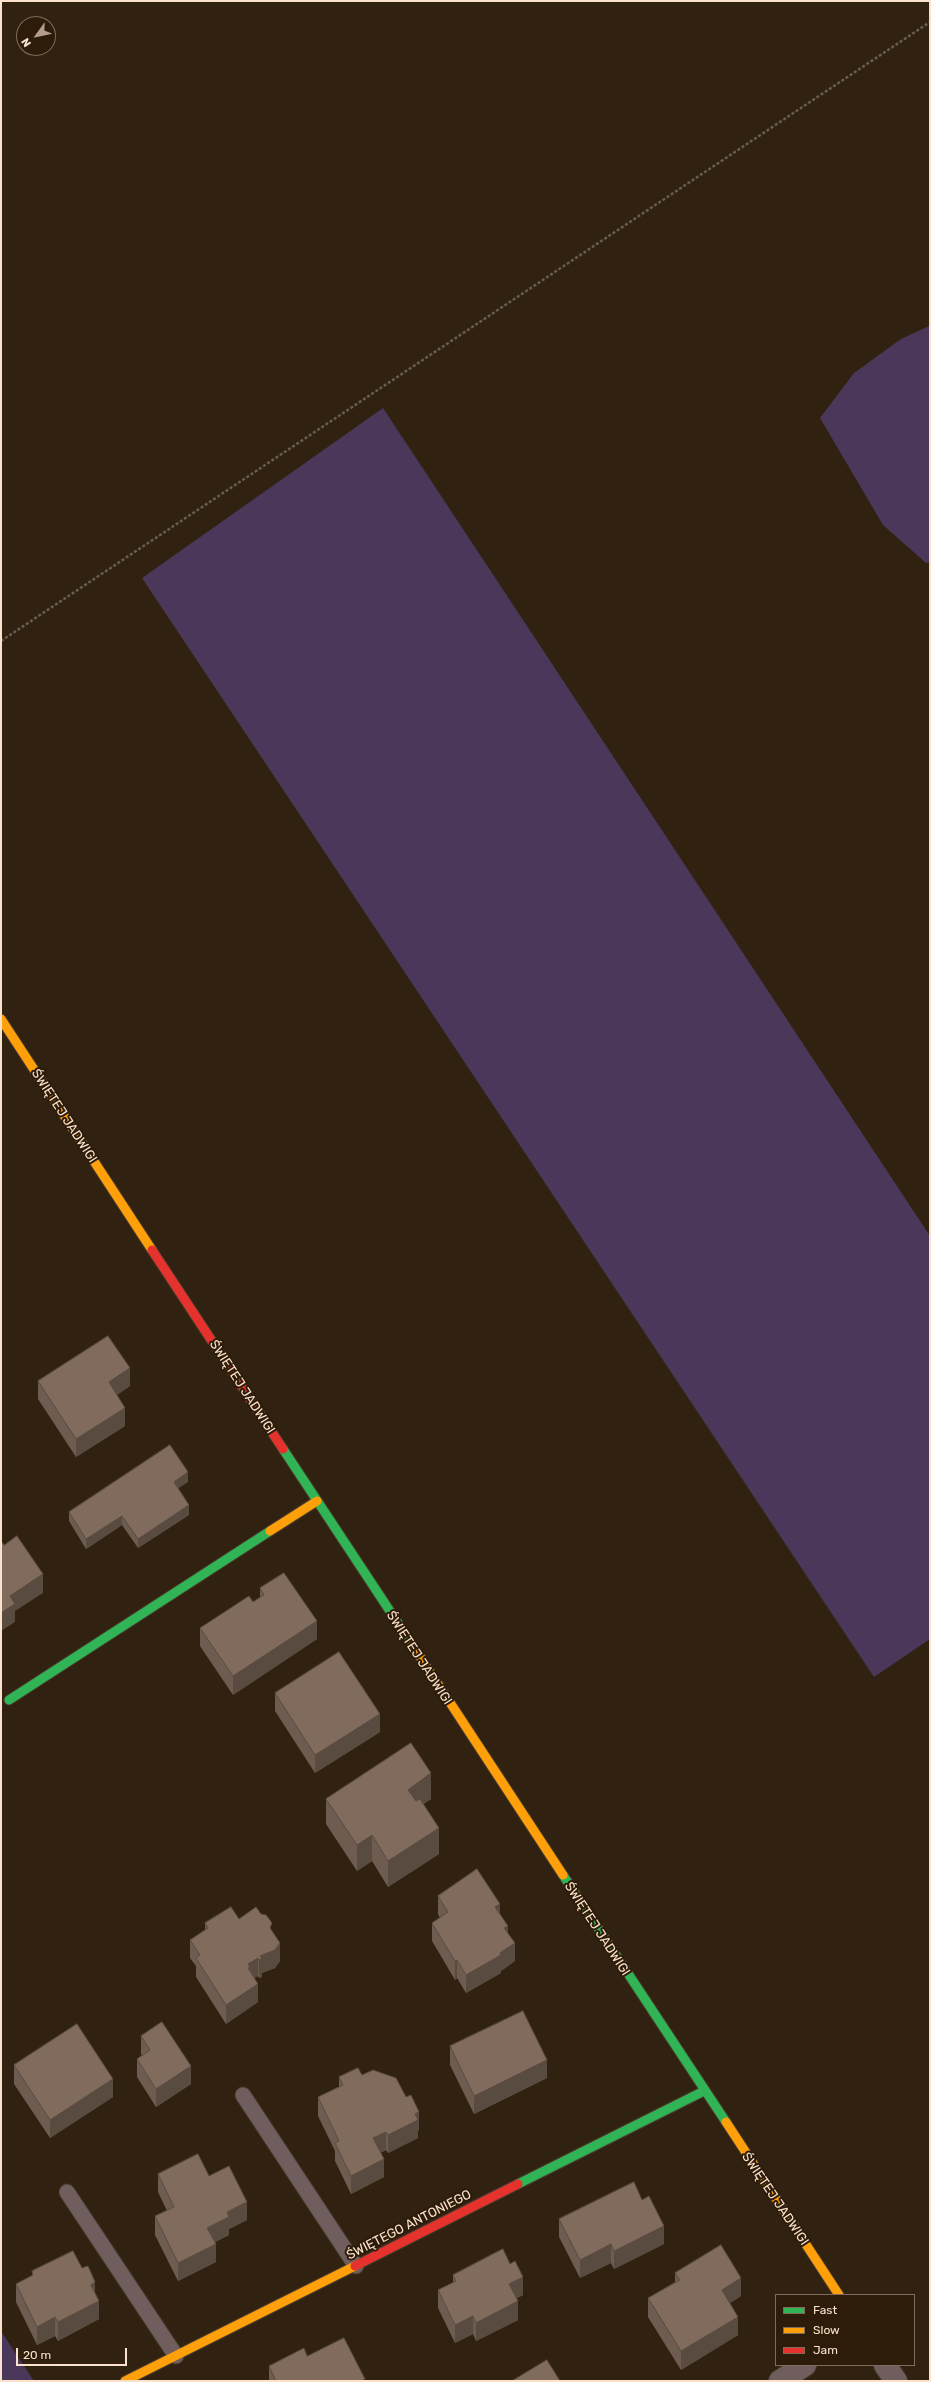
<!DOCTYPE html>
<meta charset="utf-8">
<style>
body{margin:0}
#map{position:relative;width:931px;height:2382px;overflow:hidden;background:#302110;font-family:Rubik,sans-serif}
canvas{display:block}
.frame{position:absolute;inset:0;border:2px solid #fbe2cc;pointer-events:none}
.legend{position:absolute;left:775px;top:2294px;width:140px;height:72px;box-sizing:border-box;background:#2d1c09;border:1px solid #7f6b57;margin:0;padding:5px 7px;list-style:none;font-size:12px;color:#fbe2cc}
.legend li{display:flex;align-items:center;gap:8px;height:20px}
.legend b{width:20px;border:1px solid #7f6b57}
.north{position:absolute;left:16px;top:16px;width:40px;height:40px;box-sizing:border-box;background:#2d1c09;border:1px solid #7f6b57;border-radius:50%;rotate:237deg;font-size:11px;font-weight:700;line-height:16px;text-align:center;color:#fbe2cc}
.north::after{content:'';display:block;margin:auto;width:14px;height:18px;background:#b49e8a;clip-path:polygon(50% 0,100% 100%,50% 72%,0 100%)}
.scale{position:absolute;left:16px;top:2348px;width:111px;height:18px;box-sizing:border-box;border:2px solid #fbe2cc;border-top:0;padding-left:5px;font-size:12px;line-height:14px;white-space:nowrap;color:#fbe2cc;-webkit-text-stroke:3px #2d1c09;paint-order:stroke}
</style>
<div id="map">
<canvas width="931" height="2382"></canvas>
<div class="frame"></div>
<ul class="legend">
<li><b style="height:5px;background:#30b455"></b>Fast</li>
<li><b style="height:5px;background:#ff9f0a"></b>Slow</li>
<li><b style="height:5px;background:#e5322d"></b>Jam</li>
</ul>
<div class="north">N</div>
<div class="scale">20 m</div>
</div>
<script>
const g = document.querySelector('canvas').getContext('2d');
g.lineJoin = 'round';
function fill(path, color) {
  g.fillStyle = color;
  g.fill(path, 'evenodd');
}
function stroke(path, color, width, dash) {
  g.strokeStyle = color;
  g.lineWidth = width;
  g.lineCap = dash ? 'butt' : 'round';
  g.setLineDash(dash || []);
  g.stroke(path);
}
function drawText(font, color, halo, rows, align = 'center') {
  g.font = font + ' Rubik,sans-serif';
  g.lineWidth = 4;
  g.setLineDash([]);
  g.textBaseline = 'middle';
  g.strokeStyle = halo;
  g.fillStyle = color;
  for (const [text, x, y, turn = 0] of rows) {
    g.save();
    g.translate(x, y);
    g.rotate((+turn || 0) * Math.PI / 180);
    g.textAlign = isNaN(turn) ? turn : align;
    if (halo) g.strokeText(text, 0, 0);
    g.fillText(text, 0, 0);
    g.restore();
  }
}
fill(new Path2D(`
 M929,326L930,562L926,563L883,525L820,418L854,373L901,339Z
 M383,408L930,1236V1639L874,1677L142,578Z
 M1,2331L34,2381H1Z`), '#4a3759');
const lane = new Path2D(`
 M243,2095L356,2266
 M67,2192L176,2356`);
const street = new Path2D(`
 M885,2365L896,2381
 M780,2381L805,2365`);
const fast = new Path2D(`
 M283,1449L411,1643
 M9,1700L270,1531
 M563,1875L726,2122
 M518,2184L704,2091`);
const slow = new Path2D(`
 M1,1019L152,1250
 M270,1531L317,1501
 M411,1643L563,1875
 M726,2122L839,2295
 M125,2381L355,2266`);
const jam = new Path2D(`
 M152,1250L283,1449
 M355,2266L518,2184`);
stroke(lane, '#4a3c2d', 17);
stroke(street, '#4a3c2d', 24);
stroke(fast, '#4a3c2d', 11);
stroke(slow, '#4a3c2d', 11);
stroke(jam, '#4a3c2d', 11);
stroke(new Path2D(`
 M1,641L930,22`), '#6a5b55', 2.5, [3, 2]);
stroke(lane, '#705e5f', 15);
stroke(street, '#705e5f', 22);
stroke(fast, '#30b455', 9);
stroke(slow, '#ff9f0a', 9);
stroke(jam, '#e5322d', 9);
fill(new Path2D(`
 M38,1381L130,1386L117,1395L125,1426L76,1457L38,1399Z
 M188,1482L178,1488L189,1515L138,1548L122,1525L86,1549L69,1521V1512Z
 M260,1588L317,1639L233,1695L200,1646V1628L253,1602L260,1597Z
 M275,1693L380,1732L315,1773L275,1711Z
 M326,1799H431L423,1804L439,1854L388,1887L372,1861L357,1871L326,1824Z
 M438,1896L500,1914L508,1933L515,1961L501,1971V1973L466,1993L457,1978L455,1980L432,1941V1923L440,1918L438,1914Z
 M239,1919L272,1930L280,1961L275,1968L262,1973V1977L259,1978L258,1976L254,1978L258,2002L226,2024L196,1977V1966L190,1958V1940L205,1930V1923Z
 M141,2036L191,2084L156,2107L137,2077V2059L142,2056L141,2054Z
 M450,2046L547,2078L474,2114L450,2065Z
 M14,2065L113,2097L50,2138L14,2084Z
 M362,2075L419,2130L418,2131V2138L388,2153L386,2150L380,2153L384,2177L351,2194L335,2161V2151L318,2116V2097L339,2087V2077Z
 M158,2174L209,2176L247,2220L229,2229V2235L215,2242L216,2262L178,2281L155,2235V2216L167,2211L158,2192Z
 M559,2219L664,2244L614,2269L611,2263L580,2278L559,2237Z
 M32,2271L95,2294L99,2319L58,2341L55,2336L37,2345L16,2302V2284L32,2276Z
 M675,2273L741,2296L730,2303L738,2335L681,2370L648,2317V2298L675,2282Z
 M453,2275L523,2295L517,2298L518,2320L476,2341L473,2334L455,2343L438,2308V2290L453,2283Z
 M307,2356L365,2381H269V2366Z`), '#6e5c50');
fill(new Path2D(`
 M130,1368V1386L109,1400V1382Z
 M125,1408V1426L76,1457V1439Z
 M188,1472V1482L174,1491V1482Z
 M189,1505V1515L138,1548V1539Z
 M122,1516V1525L86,1549V1539Z
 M43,1574V1593L15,1611V1622L1,1631V1613L10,1596Z
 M317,1621V1639L233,1695V1676Z
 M380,1714V1732L315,1773V1755Z
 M431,1773V1799L408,1815V1790Z
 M439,1828V1854L388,1887V1861Z
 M372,1835V1861L357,1871V1845Z
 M500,1904V1922L495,1907Z
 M508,1926V1945L504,1928Z
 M280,1943V1961L275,1968L262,1973V1977L259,1978V1960L260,1956Z
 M515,1943V1961L501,1971V1973L466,1993V1975Z
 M258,1958V1976L250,1981L248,1986V1964Z
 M457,1960V1978L455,1980V1961Z
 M258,1984V2002L226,2024V2005Z
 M547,2060V2078L474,2114V2096Z
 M191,2066V2084L156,2107V2089Z
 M113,2079V2097L50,2138V2120Z
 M419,2112V2130L418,2131V2138L388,2153V2135L415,2114Z
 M386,2132V2150L373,2157V2138Z
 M384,2159V2177L351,2194V2176Z
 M247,2202V2220L229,2229V2235L207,2246V2228L227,2212Z
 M664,2226V2244L614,2269V2251Z
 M216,2244V2262L178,2281V2263Z
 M611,2244V2263L580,2278V2260Z
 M523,2277V2295L509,2302V2284Z
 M741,2278V2296L722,2308V2290Z
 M95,2282V2300L91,2285Z
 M99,2301V2319L58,2341V2322Z
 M518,2301V2320L476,2341V2323Z
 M473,2316V2334L455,2343V2325Z
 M55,2317V2336L37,2345V2327Z
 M738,2317V2335L681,2370V2351Z`), '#5a4b41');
const building = new Path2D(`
 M108,1336L130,1368L109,1382L125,1408L76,1439L38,1381Z
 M170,1445L188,1472L174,1482L189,1505L138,1539L122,1516L86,1539L69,1512Z
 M17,1536L43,1574L10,1596L15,1604L1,1613V1541L4,1545Z
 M284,1573L317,1621L233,1676L200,1628L249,1596L253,1602L264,1595L260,1588Z
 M339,1652L380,1714L315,1755L275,1693Z
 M411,1743L431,1773L408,1790L416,1801L420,1799L439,1828L388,1861L372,1835L357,1845L326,1799Z
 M477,1869L500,1904L495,1907L508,1926L504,1928L515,1943L500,1953L501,1955L466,1975L457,1960L455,1961L432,1923L448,1912L438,1896Z
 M231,1907L239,1919L256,1907L261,1914L266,1915L272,1923L270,1928L280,1943L275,1950L260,1956L262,1958L259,1960L258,1958L248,1964L250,1967L248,1968L258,1984L226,2005L196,1958L200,1955L190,1940L208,1928L205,1923Z
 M523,2011L547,2060L474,2096L450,2046Z
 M162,2022L191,2066L156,2089L137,2059L150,2050L141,2036Z
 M77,2024L113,2079L50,2120L14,2065Z
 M358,2068L362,2075L373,2070L396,2078L406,2097L411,2095L419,2112L415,2114L418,2120L388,2135L386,2132L373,2138L384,2159L351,2176L335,2143L339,2141L318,2097L343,2085L339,2077Z
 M198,2154L209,2176L229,2166L247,2202L227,2212L229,2217L207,2228L216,2244L178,2263L155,2216L174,2207L158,2174Z
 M634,2182L642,2200L649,2196L664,2226L614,2251L611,2244L580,2260L559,2219Z
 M721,2245L741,2278L722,2290L738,2317L681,2351L648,2298L680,2280L675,2273Z
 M503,2249L510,2264L515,2261L523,2277L509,2284L518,2301L476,2323L473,2316L455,2325L438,2290L456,2281L453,2275Z
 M73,2251L82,2268L88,2266L95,2282L91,2285L99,2301L58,2322L55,2317L37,2327L16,2284L33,2275L32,2271Z
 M344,2338L365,2379L361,2381H276L269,2366L304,2348L307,2356Z
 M547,2360L560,2381H512Z`);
fill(building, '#806b5d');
stroke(building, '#5a4b41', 1);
drawText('13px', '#fbe2cc', '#2d1c09', [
 ["ŚWIĘTEJ JADWIGI",64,1116,57],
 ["ŚWIĘTEJ JADWIGI",242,1387,57],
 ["ŚWIĘTEJ JADWIGI",419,1658,57],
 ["ŚWIĘTEJ JADWIGI",597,1929,57],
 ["ŚWIĘTEJ JADWIGI",775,2199,56],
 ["ŚWIĘTEGO ANTONIEGO",409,2225,-27]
]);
</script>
